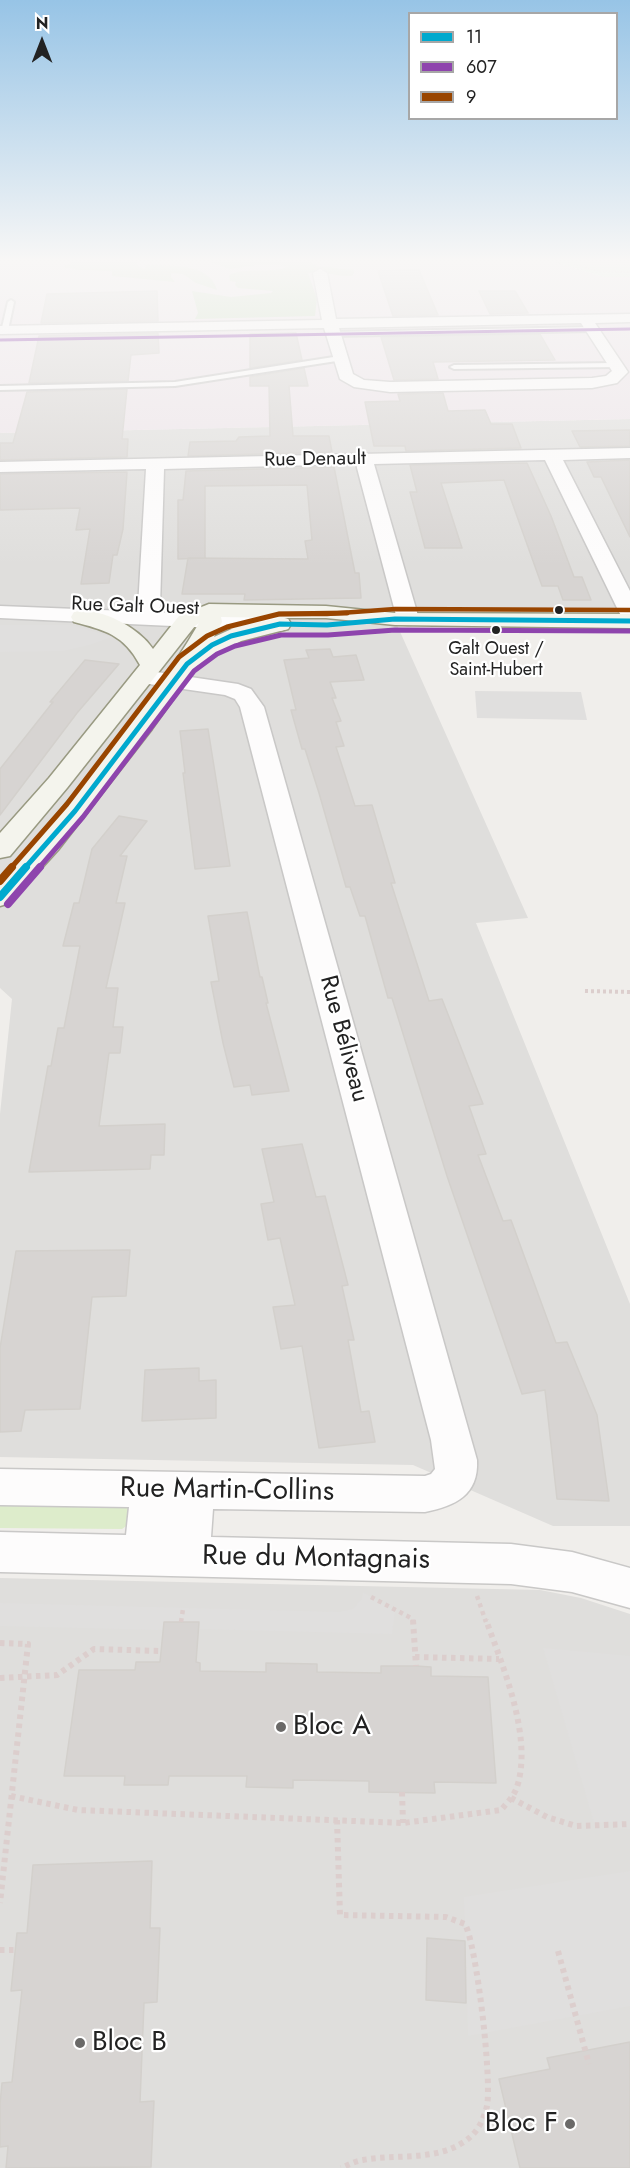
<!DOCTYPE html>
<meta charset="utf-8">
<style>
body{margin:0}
#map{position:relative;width:630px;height:2168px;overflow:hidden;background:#f0eeeb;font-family:Jost,sans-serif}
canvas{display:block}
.legend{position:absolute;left:408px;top:12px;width:210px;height:108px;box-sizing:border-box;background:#fff;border:2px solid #a7a7a7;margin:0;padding:8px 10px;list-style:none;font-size:18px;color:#222}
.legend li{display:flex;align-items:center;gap:12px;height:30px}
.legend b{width:30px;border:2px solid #a7a7a7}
.north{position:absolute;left:12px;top:12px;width:60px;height:60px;-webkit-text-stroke:4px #fff;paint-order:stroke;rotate:0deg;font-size:16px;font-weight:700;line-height:24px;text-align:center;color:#222}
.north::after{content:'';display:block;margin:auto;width:21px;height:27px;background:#222;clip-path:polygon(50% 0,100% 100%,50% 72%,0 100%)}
</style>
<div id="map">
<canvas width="630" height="2168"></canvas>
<ul class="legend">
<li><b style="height:8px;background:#00a9ce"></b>11</li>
<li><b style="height:8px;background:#8e44ad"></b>607</li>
<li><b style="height:8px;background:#994500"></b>9</li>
</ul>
<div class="north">N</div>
</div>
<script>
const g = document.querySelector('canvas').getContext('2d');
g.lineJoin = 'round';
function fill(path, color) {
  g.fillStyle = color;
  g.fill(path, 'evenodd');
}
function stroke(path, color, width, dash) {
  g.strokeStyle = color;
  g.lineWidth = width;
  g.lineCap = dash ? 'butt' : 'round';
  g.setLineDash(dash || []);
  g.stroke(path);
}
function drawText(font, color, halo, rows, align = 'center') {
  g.font = font + ' Jost,sans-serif';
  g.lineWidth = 4.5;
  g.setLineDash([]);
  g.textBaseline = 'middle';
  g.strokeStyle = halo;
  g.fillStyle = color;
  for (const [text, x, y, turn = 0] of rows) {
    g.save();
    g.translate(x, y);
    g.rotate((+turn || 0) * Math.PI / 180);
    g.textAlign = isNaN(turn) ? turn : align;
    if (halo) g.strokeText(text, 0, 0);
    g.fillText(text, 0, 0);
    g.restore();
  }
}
fill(new Path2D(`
 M630,419V608L389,607L528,918L476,923L630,1304V1526H553L413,1465L0,1457V1114L12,999L0,988V433Z
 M0,1578L540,1590L581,1598L630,1614V2168H0Z`), '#dfdedc');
fill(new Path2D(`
 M0,262H556L604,277H630V419L0,433Z`), '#ede4e9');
fill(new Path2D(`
 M0,1502L124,1504L131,1509L132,1522L122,1529L0,1528Z`), '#ddeccb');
fill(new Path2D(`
 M73,262H137L136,265L145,269L146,265C168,266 210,262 217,290L196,283L183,274L171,273V277L175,282L112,276V271L80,270L63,267Z
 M211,262H310L317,266L354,270V273L352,276C336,277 324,270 308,273L317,299L315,316L195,319L198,313L192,291L231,297L271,293L273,291L238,288L235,285L236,282L230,281L229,275C248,266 271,275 289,266L264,264L230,269Z`), '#cbdec1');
fill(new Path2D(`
 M556,262H630V277H604Z`), '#daf5da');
fill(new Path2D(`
 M0,625H71L112,637L89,645L63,651L0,652Z
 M475,691L581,692L587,720L477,718Z
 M363,1592L395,1611L392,1634L198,1629L199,1622L163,1630L0,1626V1603L339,1612L353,1609L362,1598Z
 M543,1648L630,1656V1829L614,1828L612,1822L594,1823Z
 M630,1871V2006L468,2036L464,1897Z`), '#e0dfde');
const building = new Path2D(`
 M419,270L438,315L393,316L378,271Z
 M157,291L158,321L41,323L47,294Z
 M479,291H515L528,313L490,314Z
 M158,333L159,353L131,355L128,381L29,383L39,336Z
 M296,333L302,360L250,368V334Z
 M540,334L555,360L433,362L438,379L394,380L381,337Z
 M304,368L308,386H289L293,436H329L332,452L188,456L190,442L236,441L239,437L270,436L269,386H250V377Z
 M127,389L122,439H128L127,457L0,460V443H13L27,392Z
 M443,393L448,411L485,410L491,424H512L521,448L406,451L405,446H374L365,402L400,401L398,394Z
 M630,430V446L580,447L572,431Z
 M630,460V537L601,477H594L587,462Z
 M527,463L551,516L574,577H582L591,600H563L558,586H542L504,480L441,483L462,548H425L410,492H417L410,465Z
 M334,467L355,573H359L361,598L244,600L245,594H182L188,558L308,559L305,541L312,540L307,485L205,486V558L178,559V500H183L186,471Z
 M127,472L123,529L117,555H113L109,583L81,584L90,529L76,530L80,508L0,510V474Z
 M330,649L333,657L356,655L364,680L330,682L336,698H332L341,721L336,722L344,746L336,747L355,806L372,805L395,883H391L429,1001L442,999L483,1104L469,1106L486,1154L478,1155L503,1221L511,1220L556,1343L567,1342L597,1415L609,1501L557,1499L545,1390L522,1394L447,1176L392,998H388L365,916H360L350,887H346L319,793L305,749H302L291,710H296L284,660L309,658L306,650Z
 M85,660L119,664L77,713L0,815V769L53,702H50Z
 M208,729L230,866L195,869L183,773H185L180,731Z
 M119,816L147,821L120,856H127L116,903H125L106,988H118L113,1027H123L120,1053H109L99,1126L165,1124L164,1155H151L150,1169L29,1172L48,1066H51L58,1028H64L80,946H63L74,903H79L92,849Z
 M247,912L260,977H262L268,1003H266L289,1091L252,1095L250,1085L234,1087L223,1043L211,982L219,981L208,916Z
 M302,1144L316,1197L325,1196L348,1285L342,1286L354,1340H348L361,1412L369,1411L375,1442L319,1448L302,1346L281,1349L273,1307L295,1305L280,1238L268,1240L261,1204L274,1202L262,1149Z
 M130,1250L126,1296L92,1297L80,1409L25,1410L21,1431L0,1432V1348L16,1251Z
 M199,1368V1381L216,1380V1418L142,1421L145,1370Z
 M164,1622H199L196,1662L200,1663V1671L266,1672V1663L317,1664V1672L381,1673V1666H416L431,1667V1676L488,1677L496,1783L434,1782L435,1793L369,1792V1781L293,1780V1788L246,1787L247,1776H169L168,1785H124L125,1776H64L79,1670H135L136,1662H160Z
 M152,1861L150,1928H160L157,2002L144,2003L140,2102L154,2101L151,2167L6,2168L8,2146L0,2147V2104L2,2083L12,2082L22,1990L11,1991L17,1933H27L33,1865Z
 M427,1938L465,1941L466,2003L426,2000Z
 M630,2042V2168H520L499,2079L550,2069L547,2058Z`);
fill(building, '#d7d4d2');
stroke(building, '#d3d0cc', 1.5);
const service = new Path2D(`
 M11,300L14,302L8,330L1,332L8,302Z
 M591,327L594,331L332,336L328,334L332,332Z
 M340,356H343V360L175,386L0,390V386L175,382Z
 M615,363L619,365L618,367L454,369L450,367L454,365Z`);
const minor = new Path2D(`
 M320,269L327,273L336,319L630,314V322L595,323L628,372L617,383L592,388L390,392L354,387L340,379L324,328L0,334V326L322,320L313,273ZM581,323L612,371L606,376L592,378L390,382L364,380L353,374L339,328Z
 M630,448V458L563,460L630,591V618L622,617L619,612L545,460L374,464L419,619L416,624L408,625L400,624L397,619L356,464L164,469L160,607L157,612L149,613L141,612L138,607L146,469L0,472V462Z
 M143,670L238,684L251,689L264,707L477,1460C479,1495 455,1506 425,1512L213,1509L211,1537L511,1544L572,1552L630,1568V1608L572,1592L511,1584L0,1572V1532L126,1535L129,1507L0,1505V1469L425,1476L431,1474L435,1469L431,1440L240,707L235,699L225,695L135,682L131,677L135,672Z`);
const tertiary = new Path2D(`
 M0,606L280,617L288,619L291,624L288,629L280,631L0,618Z`);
const secondary = new Path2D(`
 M209,604L326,606L395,613L630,614V628L395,625L326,618H281L288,619L291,624L288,629L241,641L197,666L152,729L58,850L10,903L0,906V880C34,843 66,804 98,764C134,719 170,674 199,623L195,626L67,788L10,856L0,858V833L49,778L140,665C124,635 105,630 74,622L71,617L74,612C100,606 139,628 153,649L179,616ZM221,617L279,618L236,627L214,637L222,622Z`);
stroke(service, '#c9c8c7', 4);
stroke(minor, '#c9c8c7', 3);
stroke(tertiary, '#c9c8c7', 3);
stroke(secondary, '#999a82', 3);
stroke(new Path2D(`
 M568,262L597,271L630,272`), '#dccecd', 1.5, [1.5, 1.5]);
stroke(new Path2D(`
 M585,991L630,992`), '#dccecd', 4, [3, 3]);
stroke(new Path2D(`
 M477,1596L486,1622
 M371,1597L413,1619V1622
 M181,1622L183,1609`), '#dccecd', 4.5, [4, 4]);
stroke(new Path2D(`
 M413,1620L416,1666
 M0,1643L28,1644L0,1903
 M415,1657L499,1659
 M0,1678L57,1675L94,1649L161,1651
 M402,1792L403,1823
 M11,1796L78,1810L403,1823L501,1810C507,1803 514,1796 517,1787C533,1737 503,1667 486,1620
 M511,1798L547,1817L576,1826L630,1824
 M337,1820L340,1915L446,1917L465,1924C477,1947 492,2080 487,2106C483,2122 476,2135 462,2143C434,2161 394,2154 363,2160C355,2161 348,2165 341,2168
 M0,1950H16
 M558,1951L589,2064`), '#dccecd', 6, [4.5, 4.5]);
fill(service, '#fdfcfc');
fill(minor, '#fdfcfc');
fill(tertiary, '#fdfcfc');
fill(secondary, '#f4f4ed');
stroke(new Path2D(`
 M24,869L75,811L187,664L212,645L231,636L280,624L327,625L395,619L630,621`), '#00a9ce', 5);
stroke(new Path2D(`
 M0,897L26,867`), '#00a9ce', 8);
stroke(new Path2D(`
 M0,340L630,329`), '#8e44ad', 3);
stroke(new Path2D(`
 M38,869L83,817L194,671L217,654L235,646L281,635H328L395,630L630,631`), '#8e44ad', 5);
stroke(new Path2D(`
 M8,904L40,867`), '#8e44ad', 8);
stroke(new Path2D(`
 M279,614H327L395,609L630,610`), '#994500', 4.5);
stroke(new Path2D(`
 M10,869L67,804L179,657L207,636L227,627L279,614L347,613`), '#994500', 5);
stroke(new Path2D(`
 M0,881L12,867`), '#994500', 8);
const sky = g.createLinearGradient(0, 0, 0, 566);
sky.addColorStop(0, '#97c4e6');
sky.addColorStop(0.46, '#f8f7f6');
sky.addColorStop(1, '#f8f7f600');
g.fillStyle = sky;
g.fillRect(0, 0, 630, 566);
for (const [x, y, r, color] of [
 [559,610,5,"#222"],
 [496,630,5,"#222"],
 [281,1727,6,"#6a6968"],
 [80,2043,6,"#6a6968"],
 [570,2124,6,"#6a6968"]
]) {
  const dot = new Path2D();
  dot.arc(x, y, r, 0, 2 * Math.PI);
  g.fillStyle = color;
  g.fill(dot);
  stroke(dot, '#fff', 2);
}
drawText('18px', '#222', '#fff', [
 ["Galt Ouest /",496,650],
 ["Saint-Hubert",496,671]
]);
drawText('20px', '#222', '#fff', [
 ["Rue Denault",315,460,-1],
 ["Rue Galt Ouest",135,607,2]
]);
drawText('24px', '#222', '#fff', [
 ["Rue Béliveau",343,1039,75]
]);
drawText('28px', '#222', '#fff', [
 ["Rue Martin-Collins",227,1491,1],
 ["Rue du Montagnais",316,1559,1]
]);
drawText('28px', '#222', '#fff', [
 ["Bloc A",293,1727],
 ["Bloc B",92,2043],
 ["Bloc F",558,2124,"right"]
], 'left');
</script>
